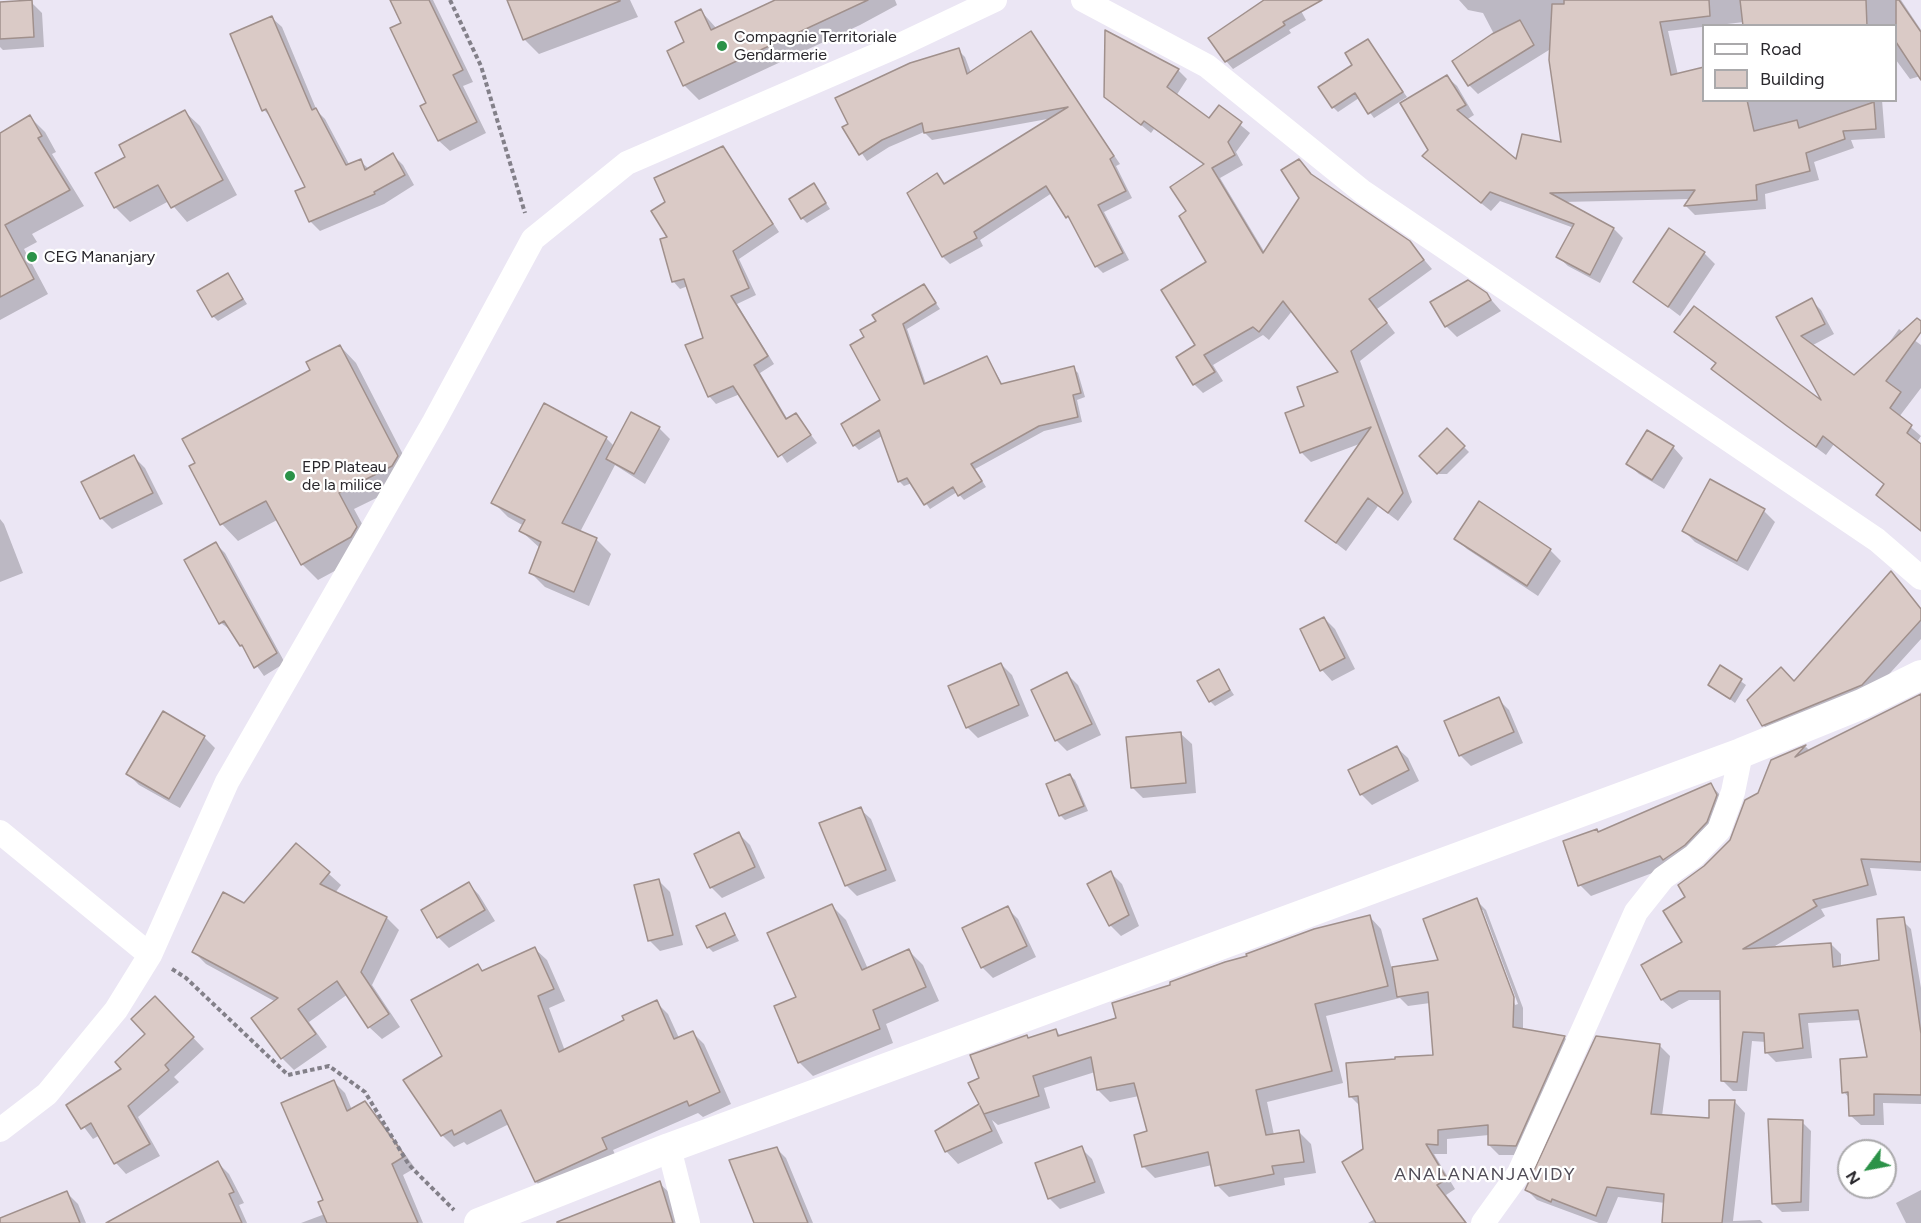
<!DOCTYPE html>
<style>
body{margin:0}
#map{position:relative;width:1921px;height:1223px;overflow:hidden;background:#ebe6f4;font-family:Figtree,sans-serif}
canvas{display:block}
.legend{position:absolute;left:1702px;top:24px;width:195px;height:78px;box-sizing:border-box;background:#fff;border:2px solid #aaa9ab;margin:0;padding:8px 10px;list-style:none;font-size:18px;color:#2a282d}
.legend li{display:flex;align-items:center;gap:12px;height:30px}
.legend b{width:30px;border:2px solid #aaa9ab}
.north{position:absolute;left:1837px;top:1139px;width:60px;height:60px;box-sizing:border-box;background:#fff;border:2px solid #aaa9ab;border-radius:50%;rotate:238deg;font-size:16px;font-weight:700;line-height:24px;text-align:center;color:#2a282d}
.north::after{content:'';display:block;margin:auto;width:21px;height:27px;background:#2b9248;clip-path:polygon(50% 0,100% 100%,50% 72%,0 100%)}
</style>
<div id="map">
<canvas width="1921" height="1223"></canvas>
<ul class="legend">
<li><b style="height:8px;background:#fff"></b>Road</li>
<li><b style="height:16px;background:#dacac6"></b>Building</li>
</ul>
<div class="north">N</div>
</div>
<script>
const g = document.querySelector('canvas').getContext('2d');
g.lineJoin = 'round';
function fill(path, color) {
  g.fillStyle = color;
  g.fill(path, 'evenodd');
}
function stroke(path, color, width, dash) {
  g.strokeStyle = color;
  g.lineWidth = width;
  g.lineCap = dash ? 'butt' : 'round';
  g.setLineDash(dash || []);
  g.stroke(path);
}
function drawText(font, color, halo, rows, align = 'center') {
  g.font = font + ' Figtree,sans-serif';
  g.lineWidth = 4.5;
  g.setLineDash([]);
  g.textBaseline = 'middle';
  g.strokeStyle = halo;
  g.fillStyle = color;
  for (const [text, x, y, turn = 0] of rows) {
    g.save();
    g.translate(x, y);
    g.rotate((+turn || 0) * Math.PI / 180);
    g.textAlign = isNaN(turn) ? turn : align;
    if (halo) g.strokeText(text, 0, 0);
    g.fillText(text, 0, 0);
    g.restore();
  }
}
fill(new Path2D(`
 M391,0H433L473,82L463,86L486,133L450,151L439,141L403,23Z
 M508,0H630L638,17L539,54L524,39Z
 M778,0H895L897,5L860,25L699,100L684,85L686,43L701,11L717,29Z
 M1271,0H1295L1306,20L1289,30L1291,33L1233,69L1226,61Z
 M1459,0H1901L1921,30V76L1910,79L1896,60V26H1745L1744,22L1668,31L1678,75L1704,100H1882L1885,138L1851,140L1854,148L1814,162L1819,180L1765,194L1766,209L1695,215L1686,206L1690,199L1563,202L1614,229L1623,238L1600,283L1568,266L1558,257L1574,228L1500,201L1491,211L1433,165L1430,151L1447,77L1457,86L1474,115L1466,120L1517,162L1563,144L1549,50L1478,94L1469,85L1495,36L1483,13L1468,10Z
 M31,2L42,13L44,47L3,50L0,47V4Z
 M272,18L282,27L317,111L325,119L350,166L360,161L369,169L393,155L403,165L414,185L384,204L320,231L310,221L307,187L273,119L264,110Z
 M1031,33L1120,164L1116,166L1132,198L1104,212L1129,260L1103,273L1096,266L1074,224L1052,193L980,240L983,246L950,264L943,257L909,194L937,175L946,185L1053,118L932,140L924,132L889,147L867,161L844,127L958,50L965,57L971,73Z
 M1368,41L1407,97L1374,118L1359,98L1338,112L1333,107Z
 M1178,70L1187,79L1176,96L1210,120L1219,107L1250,133L1236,152L1243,165L1220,178L1265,253L1301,198L1299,160L1314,177L1409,242L1432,269L1377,309L1395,333L1360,361L1412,502L1398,521L1378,506L1346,551L1307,521L1362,443L1311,462L1302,453L1287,414L1306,407L1341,373L1292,311L1269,340L1263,335L1213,365L1223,381L1203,393L1194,384L1208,262L1188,212L1204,165L1154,129L1151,133L1105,96Z
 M185,112L200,126L237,195L187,222L169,201L130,222L115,207L97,174L127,158Z
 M30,117L45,132L56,152L52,154L84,206L32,234L37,242L24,249L48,294L0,320V135Z
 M723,147L779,232L739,259L756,295L737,304L774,364L760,373L788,420L796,415L817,443L787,463L740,394L716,404L709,396L705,339L688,286L680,289L673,281L667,203Z
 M814,185L830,209L807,223L802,218Z
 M1670,230L1704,253L1715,264L1680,316L1635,282Z
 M228,275L247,304L218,321L213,316Z
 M924,286L940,309L907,329L926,384L987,358L1003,385L1073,368L1078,373L1085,397L1077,400L1082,422L1044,431L975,469L986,487L964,500L957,492L930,509L912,483L904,486L899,481L882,436L859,450L854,445L882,401L866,337L878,322Z
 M1486,294L1501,311L1457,337L1446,326Z
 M1811,300L1821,310L1834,334L1811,346L1854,377L1883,351L1899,329L1921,345V388L1899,417L1921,436L1917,442L1921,446V530L1878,495L1885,485L1834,444L1826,455L1723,378L1713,368L1716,364L1676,332L1826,405L1778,318Z
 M340,346L356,363L413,474L409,482L354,509L373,544L368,553L318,580L302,564L277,520L238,541L222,524L191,467Z
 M659,428L670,439L645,484L615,465L580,532L596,539L611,554L589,606L545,587L530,572L540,548L521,531L524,526L508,517L493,502L606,438L614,446Z
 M1447,430L1469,452L1447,474H1439L1421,456Z
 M1673,447L1683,458L1664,489L1639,474L1628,464Z
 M134,457L145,468L163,504L112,529L101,518Z
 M1710,481L1764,511L1775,522L1748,571L1695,542L1684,531Z
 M0,519L4,524L23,573L0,582Z
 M1456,538L1550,550L1561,561L1538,596L1467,549Z
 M216,544L225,553L285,663L264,676L232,631L221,623Z
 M1891,573L1921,609V639L1872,693L1772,734L1763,725L1794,683Z
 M1324,618L1335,629L1355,669L1332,681L1322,670Z
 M1001,664L1012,675L1029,716L978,738L967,727Z
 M1721,667L1746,685L1735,703L1710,684Z
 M1218,671L1234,695L1215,706L1210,701Z
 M1067,674L1078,685L1101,735L1067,751L1056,740Z
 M1921,696V871L1870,868L1877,895L1821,909L1825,916L1770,949L1831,944L1841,954V968L1881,961L1901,919L1911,929L1921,988V1104L1883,1103L1884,1125H1861L1851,1116L1850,1099L1844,1092L1868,1058L1861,1020L1808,1023L1812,1058L1776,1062L1767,1053L1766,1042L1752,1041L1747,1091H1733L1723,1081L1722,1000H1689L1672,1009L1662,1000L1643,966L1684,942L1687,898L1705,867L1731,840L1760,794L1772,761L1806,747L1810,751Z
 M1498,699L1509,710L1523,743L1471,766L1460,755Z
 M164,713L204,737L215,748L180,808L139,785L128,774Z
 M1181,734L1192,744L1196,793L1143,798L1132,787Z
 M1397,748L1408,758L1419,781L1372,805L1361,794Z
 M1070,775L1075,780L1088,811L1065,820L1060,815Z
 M1711,785L1721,796L1727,807L1671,866L1591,896L1580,885L1599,834Z
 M860,809L871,819L896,881L857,896L846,885Z
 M739,834L750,845L765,878L722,898L711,887Z
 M297,845L341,885L335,893L387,918L399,930L372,985L400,1027L382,1039L369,1027L348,994L309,1022L327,1047L294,1070L282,1058L276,1002L206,964L194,952L245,905Z
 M1111,873L1122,884L1139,926L1121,936L1110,925Z
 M659,881L670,892L683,945L660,951L649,940Z
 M469,884L479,895L495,921L449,948L438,937Z
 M1476,900L1486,910L1523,1008V1030L1564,1037L1574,1047L1525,1155H1499L1489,1145V1135L1447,1139V1154H1434L1455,1189L1446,1195L1467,1223H1368L1375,1219L1360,1106L1350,1096L1435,1057L1430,1003L1408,1006L1400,998L1326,1016L1343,1083L1267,1102L1274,1135L1299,1132L1311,1144L1316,1173L1284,1178L1285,1185L1229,1197L1217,1185L1212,1165L1155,1178L1143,1166L1149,1132L1139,1096L1110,1102L1098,1090L1095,1072L1044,1088L1050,1108L998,1125L992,1120L1003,1143L958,1164L946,1151L937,1131L981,1105V1079L1029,1039L1055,1030L1061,1036L1117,1019L1172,986L1369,916L1381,929L1392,969L1440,961ZM1479,910H1483L1518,1004L1515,1005Z
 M832,906L846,920L868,969L909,951L923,965L939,1001L886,1024L893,1043L813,1076L799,1062Z
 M1007,908L1018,919L1036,957L993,978L982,967Z
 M725,915L739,941L713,952L708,947Z
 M535,949L547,960L565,1001L549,1008L565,1051L656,1002L668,1014L679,1038L692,1032L704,1044L731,1104L703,1117L698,1113L613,1150L618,1161L548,1193L536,1182L509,1124L467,1145L464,1142L454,1147L442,1135L444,1056L478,966L484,972Z
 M155,998L204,1049L174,1077L179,1082L138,1117L160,1156L126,1174L116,1163L100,1135L93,1139L68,1106L123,1069L147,1034Z
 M1659,1045L1670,1056L1662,1116L1710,1119L1735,1102L1745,1113L1733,1221L1760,1220L1763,1223H1664L1665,1203L1618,1197L1607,1223H1599L1537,1200L1527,1190Z
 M334,1082L345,1093L352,1110L365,1103L376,1114L415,1168L403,1175L423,1223H301L325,1214Z
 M1802,1122L1811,1131L1809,1211L1782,1212L1773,1203Z
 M1081,1148L1092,1159L1105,1193L1060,1209L1049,1198Z
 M777,1149L786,1158L813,1223H756Z
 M218,1163L229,1174L244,1203L239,1205L247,1223H131Z
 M659,1183L673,1196L681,1223H586Z
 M1921,1190V1223H1906L1896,1203Z
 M67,1193L78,1204L86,1223H12Z`), '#0003');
const building = new Path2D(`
 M32,0L34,37L0,39V2Z
 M390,0H429L463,70L453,75L477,122L438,141L420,106L426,103L390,28L401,23Z
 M507,0H620V1L523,40Z
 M775,0H868L683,86L667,51L684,42L675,22L701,9L711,30Z
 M1264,0H1322L1283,22L1285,25L1225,62L1208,38Z
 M1564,0H1709L1710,16L1660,22L1671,75L1704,67V100H1747L1754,131L1797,120L1799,128L1874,102L1876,129L1843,131L1845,139L1806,153L1810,171L1756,185L1757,200L1684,206L1695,190L1550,193L1614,228L1590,275L1556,257L1574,224L1490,192L1481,203L1422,156L1428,150L1400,103L1447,75L1466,105L1457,110L1516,159L1522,134L1561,142L1549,60L1552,4H1564Z
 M1740,0H1866L1867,26H1743Z
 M1896,0H1899L1921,32V80L1896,42Z
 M272,16L312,110L316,108L346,165L361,159L365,170L393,153L405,175L374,192L375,194L309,222L295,191L305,187L266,109L262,111L230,34Z
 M1520,20L1534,45L1468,86L1452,61L1492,34Z
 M1105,30L1179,69L1167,87L1209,118L1219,105L1242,122L1228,142L1235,155L1212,168L1263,253L1299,198L1281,170L1299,159L1311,174L1410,241L1424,260L1369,299L1387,323L1351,351L1403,493L1388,513L1368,498L1336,543L1305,521L1371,427L1300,453L1285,413L1304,406L1297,387L1338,372L1283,301L1259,332L1253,327L1204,355L1215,372L1193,385L1176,357L1195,345L1161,290L1206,262L1179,216L1186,211L1170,187L1204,164L1144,121L1141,125L1104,97Z
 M1031,31L1114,156L1110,159L1126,191L1098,205L1123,253L1095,267L1068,216L1066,218L1046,186L974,232L977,238L942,257L907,193L937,173L944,184L1068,107L924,133L922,123L882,140L859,155L842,127L848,124L835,98L910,63L959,48L967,74Z
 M1368,39L1403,92L1368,114L1355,93L1332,108L1318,87L1352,65L1345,53Z
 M185,110L223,180L171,208L158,185L114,208L95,173L125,157L119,145Z
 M30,115L42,136L38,138L70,190L5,225L34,279L0,297V133Z
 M723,146L773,224L733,251L749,288L731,296L768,356L754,365L786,419L796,413L811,435L778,457L733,386L708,397L685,345L703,338L684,279L672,282L660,239L667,237L651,211L665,202L654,178Z
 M814,183L826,203L801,219L789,199Z
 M1669,228L1705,252L1668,307L1633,282Z
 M228,273L243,299L212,317L197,291Z
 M1468,280L1487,293L1491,300L1445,327L1430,302Z
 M924,284L936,303L903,324L924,384L987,356L1001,384L1074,366L1081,393L1073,395L1078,417L1039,426L971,464L982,481L958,496L953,487L924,505L907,478L898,482L879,430L853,446L841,424L880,400L850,345L864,337L860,330L876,321L872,315Z
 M1812,298L1825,324L1801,336L1854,375L1917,318L1921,321V332L1886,381L1901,392L1890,408L1912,425L1907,433L1921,444V531L1876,495L1884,484L1823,436L1816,447L1787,426L1711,369L1716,363L1674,332L1694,306L1821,400L1776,317Z
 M340,345L398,456L392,466L339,493L357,527L351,537L301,565L266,501L220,525L189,466L195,463L182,439L310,370L306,362Z
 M544,403L607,437L562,523L597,538L574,592L529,573L541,542L519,531L525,520L491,503Z
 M631,412L660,427L634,474L606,459Z
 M1447,428L1465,446L1437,474L1419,456Z
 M1647,430L1674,446L1652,480L1626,464Z
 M134,455L153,493L100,519L81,482Z
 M1710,479L1765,509L1737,561L1682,531Z
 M1479,501L1551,549L1527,586L1454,539Z
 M216,542L277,653L254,668L242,645L240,646L224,621L219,624L184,560Z
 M1891,571L1921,609V620L1862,685L1762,726L1747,700L1781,667L1794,681Z
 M1324,617L1345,658L1320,671L1300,629Z
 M1001,663L1019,705L966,728L948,686Z
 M1720,665L1742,679L1730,699L1708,685Z
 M1219,669L1230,690L1209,702L1197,681Z
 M1067,672L1092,724L1055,741L1031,690Z
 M1921,694V862L1861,859L1868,885L1813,900L1817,906L1743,949L1831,943L1833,967L1879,960L1877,919L1904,917L1921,1034V1095L1874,1094V1115L1849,1116L1848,1092L1842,1093L1840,1059L1867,1057L1858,1010L1799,1014L1803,1048L1765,1053L1764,1033L1743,1032L1737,1082L1721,1081L1720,991H1679L1661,1000L1641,965L1682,942L1663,911L1685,897L1678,885L1704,866L1730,840L1745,800L1758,793L1771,760L1806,745L1795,757Z
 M1499,697L1514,732L1459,756L1444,721Z
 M163,711L205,736L169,799L126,774Z
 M1181,732L1186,783L1131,788L1126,737Z
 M1397,746L1409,770L1360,795L1348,770Z
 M1070,774L1084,806L1059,816L1046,784Z
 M1711,783L1717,795L1707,822L1685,845L1663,860L1660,856L1578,886L1563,841L1597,829L1598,832Z
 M861,807L886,870L845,886L819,823Z
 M739,832L755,867L710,888L694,854Z
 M296,843L330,872L320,884L387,917L361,972L389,1014L368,1028L337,981L298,1009L316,1034L281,1059L251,1018L278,998L192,952L223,892L244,903Z
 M1111,871L1129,915L1109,926L1087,884Z
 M659,879L673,935L648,941L634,885Z
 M469,882L485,910L437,938L421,910Z
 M1477,898L1514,997L1513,1027L1565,1036L1516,1146L1488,1145V1125L1438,1130V1145L1426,1144L1447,1179L1437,1185L1466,1223H1376L1342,1162L1363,1149L1358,1096L1349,1097L1346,1063L1395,1059V1057L1433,1055L1428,992L1397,997L1392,967L1438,960L1423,919Z
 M832,904L862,970L909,949L926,987L873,1010L880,1029L798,1063L774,1006L796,997L767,933Z
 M1008,906L1027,946L981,968L962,928Z
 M725,913L735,935L707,948L696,926Z
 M1370,915L1388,986L1315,1004L1332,1071L1256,1090L1266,1135L1299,1130L1304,1162L1272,1166L1274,1174L1215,1186L1208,1152L1142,1167L1134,1135L1147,1131L1134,1083L1097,1090L1091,1057L1033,1076L1039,1096L984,1114L980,1106L992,1131L945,1152L935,1131L979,1104L968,1083L979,1078L970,1055L1027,1035L1028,1038L1056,1029L1058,1036L1116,1018L1112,1003L1170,985V982L1225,962L1247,956L1246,954L1314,929Z
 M535,947L554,989L538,996L559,1052L624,1020L622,1016L657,1000L674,1039L693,1031L720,1092L689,1106L687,1101L602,1138L607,1149L535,1182L501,1110L454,1135L452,1130L441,1136L403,1080L442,1056L411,1000L478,964L482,971Z
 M155,996L194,1037L165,1065L169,1070L128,1106L150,1144L114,1164L91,1123L81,1129L66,1105L121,1069L115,1062L145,1034L131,1019Z
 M1596,1036L1660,1044L1651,1114L1709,1118V1100H1735L1722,1223H1662L1664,1194L1607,1187L1596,1216L1552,1199L1551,1202L1525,1190Z
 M334,1080L347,1111L365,1101L405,1156L392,1164L418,1223H327L318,1202L323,1200L281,1103Z
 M1768,1119L1803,1120L1801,1202L1772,1204Z
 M1082,1146L1095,1182L1048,1199L1035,1163Z
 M777,1147L797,1196L808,1223H754L729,1160Z
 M218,1161L234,1192L229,1194L242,1223H106Z
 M660,1181L673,1223H557V1222Z
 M67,1191L80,1223H0V1218Z`);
fill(building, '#dacac6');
stroke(building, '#a0908c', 1.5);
stroke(new Path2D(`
 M450,0L481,66L525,213
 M172,969L186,978L288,1075L329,1066L365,1092L409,1165L454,1210`), '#838089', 4, [4.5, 3]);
stroke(new Path2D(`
 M1083,0L1207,66L1363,192L1877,540L1921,578
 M0,832L150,955
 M0,1130L47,1094L116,1010L150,955L227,782L434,422L533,239L627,163L902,44L995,0
 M669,1148L688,1223
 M1483,1223L1519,1173L1636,912L1663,878L1694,856L1719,830L1733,792L1741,753`), '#fff', 24);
stroke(new Path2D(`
 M479,1223L669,1148L1741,753L1862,704L1921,675`), '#fff', 30);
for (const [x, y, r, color] of [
 [722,46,6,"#2b9248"],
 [32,257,6,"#2b9248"],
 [290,476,6,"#2b9248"]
]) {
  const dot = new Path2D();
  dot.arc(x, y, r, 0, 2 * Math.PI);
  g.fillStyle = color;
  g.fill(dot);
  stroke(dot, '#fff', 2);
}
drawText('16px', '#2a282d', '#fff', [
 ["Compagnie Territoriale",734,37],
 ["Gendarmerie",734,55],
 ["CEG Mananjary",44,257],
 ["EPP Plateau",302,467],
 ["de la milice",302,485]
], 'left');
g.letterSpacing = '1.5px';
drawText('18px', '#514d58', '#fff', [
 ["ANALANANJAVIDY",1485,1175]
]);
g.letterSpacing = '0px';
</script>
